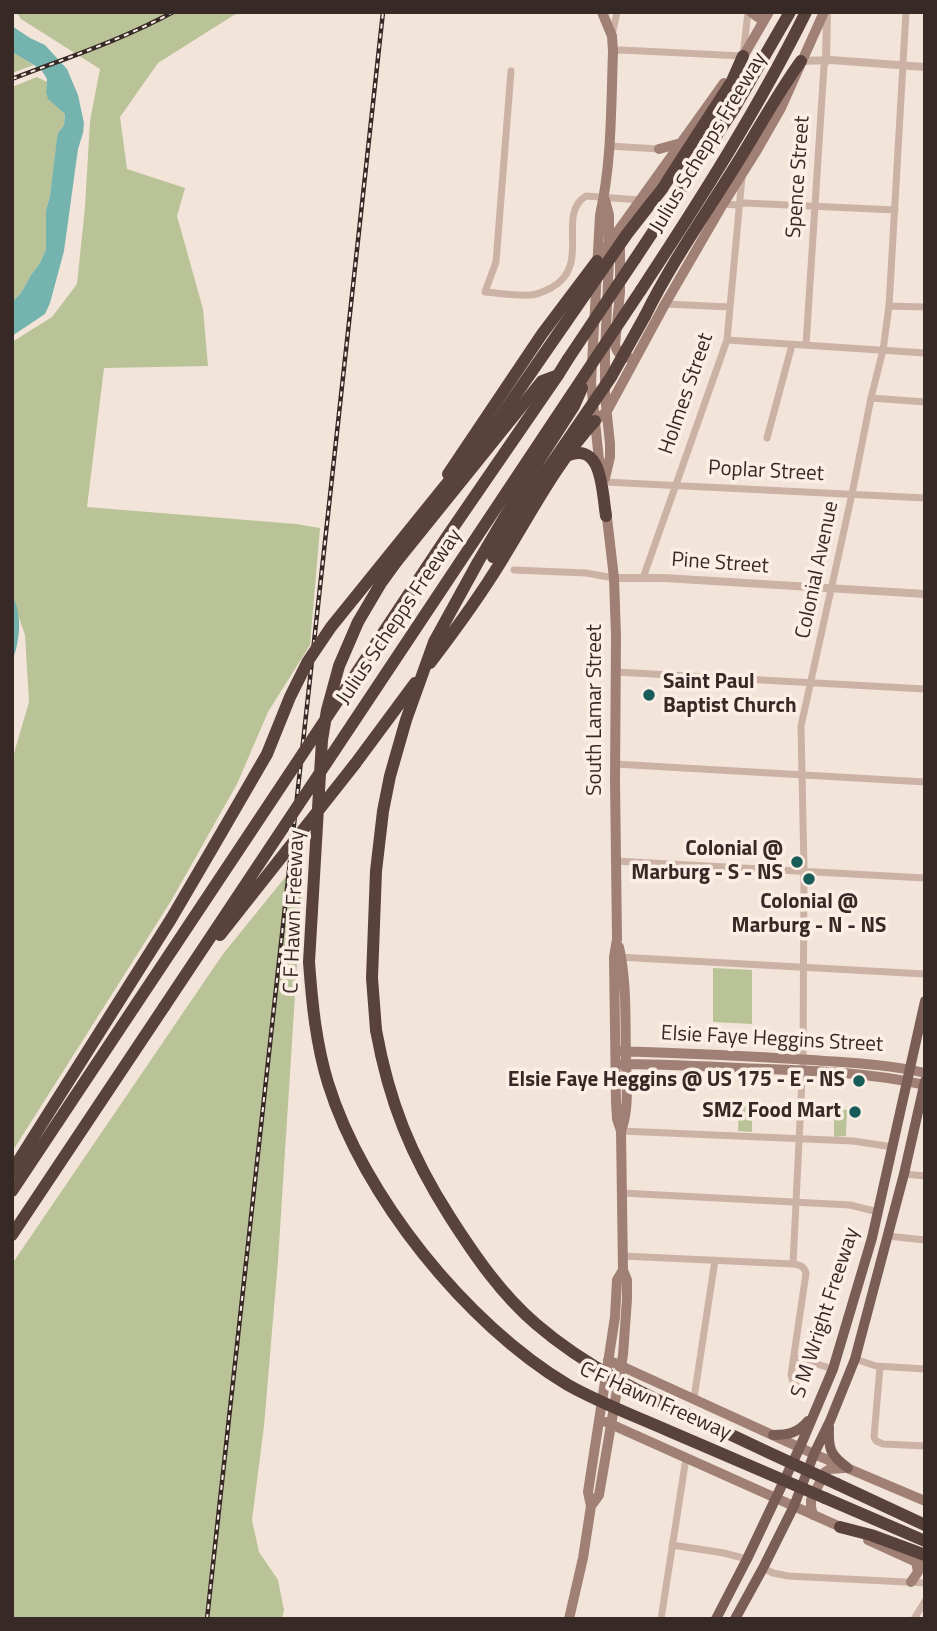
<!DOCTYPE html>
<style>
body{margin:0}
#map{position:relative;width:937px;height:1631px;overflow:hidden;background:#f3e4d9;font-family:"Titillium Web",sans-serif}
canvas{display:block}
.frame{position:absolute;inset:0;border:14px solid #372a26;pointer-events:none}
</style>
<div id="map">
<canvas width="937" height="1631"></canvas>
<div class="frame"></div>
</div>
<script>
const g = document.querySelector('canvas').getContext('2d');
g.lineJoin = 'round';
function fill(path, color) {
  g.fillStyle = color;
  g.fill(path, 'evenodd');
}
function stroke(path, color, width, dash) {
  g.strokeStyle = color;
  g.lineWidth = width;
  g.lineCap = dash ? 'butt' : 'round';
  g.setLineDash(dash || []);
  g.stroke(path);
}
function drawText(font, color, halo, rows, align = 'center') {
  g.font = font + ' "Titillium Web",sans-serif';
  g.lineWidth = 7;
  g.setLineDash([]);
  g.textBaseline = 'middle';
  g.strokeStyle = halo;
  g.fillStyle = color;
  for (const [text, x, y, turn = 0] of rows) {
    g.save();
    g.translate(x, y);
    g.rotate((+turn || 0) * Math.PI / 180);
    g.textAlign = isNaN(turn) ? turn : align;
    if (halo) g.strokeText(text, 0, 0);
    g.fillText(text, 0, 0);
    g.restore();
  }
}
fill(new Path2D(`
 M16,12H251L234,15L158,63L120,117L127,169L185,188L177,216L203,309L208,366L104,368L87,507L296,524L320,528L310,645L268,712L237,784L171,901L12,1152V760L29,702L25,635L12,597V342L52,317L77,284L85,207L90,121L100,69L21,19Z
 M12,52L34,65L12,73Z
 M37,77L47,82C44,103 54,101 65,114L64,125L58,133L50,196L46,210V249L40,263L31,275L21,293L12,302V87Z
 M304,854L278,1261L264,1426L252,1520L259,1552L278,1580L284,1610L282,1619H12V1264L223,954Z
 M713,968L752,970V1024L713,1022Z
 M739,1103L752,1104V1132L738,1131Z
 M834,1108L847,1110L846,1136L834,1137Z`), '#bac398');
fill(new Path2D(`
 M12,26L30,38L45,45L67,69L78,95L84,123L83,133L78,149L64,251L50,303L45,314L12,336V302L21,293L31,275L40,263L46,249V210L50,196L57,138L58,133L64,125L65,114L48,99L46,92L47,79L42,71L34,65L12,52Z
 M12,595C23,616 20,640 12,662Z`), '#75b3ae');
stroke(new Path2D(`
 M612,35L617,12
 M613,51L621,50L743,56L748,12
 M511,71L496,262L485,292C500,293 515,296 530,295C537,295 545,291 551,288C593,265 555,215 586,196L641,200
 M609,146L659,149
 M723,204L737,205L745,203L895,210
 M665,304L730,307
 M889,306L925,307
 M727,340L925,353
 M806,345L824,66L826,61
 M871,398L925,402
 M767,438L792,345
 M605,482L925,498
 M514,570L586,573L614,578
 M643,578L727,340L742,177
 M616,672L925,689
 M615,764L925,782
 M616,861L925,878
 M618,957L925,974
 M621,1131L853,1141L893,1147
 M904,1174L925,1176
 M622,1193L850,1205L878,1212
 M887,1236L925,1240
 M623,1256L793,1264C800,1265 804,1266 806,1273L791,1375L793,1382L798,1387
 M793,1264L803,1059L804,870L801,726L852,494L871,398L883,350L889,306L906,12
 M794,1357L833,1369
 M855,1359L876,1366L925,1369
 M880,1367L874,1437L876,1441L883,1444L925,1446
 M694,1398L715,1260
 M672,1545L724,1553L747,1559
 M763,1568L773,1573L788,1576L925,1583
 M661,1619L686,1458
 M914,1619L925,1601`), '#ccb2a4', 7);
stroke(new Path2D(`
 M801,61L831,60L925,67
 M826,61L827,12
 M614,578H664L925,594`), '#ccb2a4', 8);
stroke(new Path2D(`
 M751,12L759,18L767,15
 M741,60L769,12
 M659,149L681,143
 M605,200L609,215V244
 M620,241V292L615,345C617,353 621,357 629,358
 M598,259L724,83
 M595,421L607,411L665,304L723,204L757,150L781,108L824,12
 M602,470L599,460L591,383L600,215C612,162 611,105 613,51L612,36L602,12
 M605,478L610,457V444L605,396V353L609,259
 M606,509L614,578L616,636L615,780L617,939L614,957L616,1102L617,1119L621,1131L623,1270L627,1280V1299L623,1355L599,1495L591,1506L588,1492L615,1317L617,1280L623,1270
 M619,947C627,982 625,1019 626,1055C626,1080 630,1107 621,1131
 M616,1051C681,1053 747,1056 812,1060C850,1063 887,1064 925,1073
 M616,1064C666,1064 716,1067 766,1069C819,1071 873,1073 925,1085
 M608,1360L814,1454L925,1501
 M606,1422L845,1529
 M813,1515L811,1507V1500L825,1472L830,1469L844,1468
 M868,1540L925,1566
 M911,1582L918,1572L916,1561
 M569,1619L583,1558L591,1506`), '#a08075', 10);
stroke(new Path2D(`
 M829,1427C828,1449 830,1455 848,1468
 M773,1435C788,1435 798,1433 808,1421
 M716,1619L747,1559L800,1447L833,1369L872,1238L925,1001
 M735,1619L763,1568L794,1506L814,1454L830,1421L855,1359L904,1174L925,1081`), '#7a5e56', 10);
stroke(new Path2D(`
 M662,189L732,81L743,56
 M635,259L734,109L790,12
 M641,290C700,200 758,109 806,12
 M645,316C671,263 705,215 736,165C758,130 777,94 801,61
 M565,457C603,438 602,493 606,516
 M448,474L542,334L597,261
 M397,561L542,381L558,375L568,359
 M430,663C456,629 480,596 502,560C531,513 557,462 595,421
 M355,764L415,683
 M376,1030L372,978L376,871L383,811L390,776L406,720L434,642L478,562L529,476
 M12,1235L164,1007
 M837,1484L925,1525
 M825,1498L925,1541
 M840,1527L871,1535L925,1555`), '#59423c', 12);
const rail = new Path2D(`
 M12,79C66,58 122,40 173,12
 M207,1619L383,12`);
stroke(rail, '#372a26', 4.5);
stroke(rail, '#fbeee5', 2, [5]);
stroke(new Path2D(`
 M568,359L635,259
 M529,476L574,406L582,388
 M493,557L528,498L611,377L645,316
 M397,561L381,583L358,622L339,666L327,710L322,740L309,962C312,1003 316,1044 328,1083C363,1196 466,1324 568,1385C600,1403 635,1416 669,1431C721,1453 773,1476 825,1498
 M220,935L355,764
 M164,1007L641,290
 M376,1030C389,1102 411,1156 450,1217C475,1256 501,1294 536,1324C587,1368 647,1396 706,1423C750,1444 793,1464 837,1484
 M12,1171L171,919L212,849L267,754L290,697L308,661L331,627L499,419L627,234L662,189
 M12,1191L446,538L558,375`), '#59423c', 12);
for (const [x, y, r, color] of [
 [649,695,7,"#185c59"],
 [797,862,7,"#185c59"],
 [809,879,7,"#185c59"],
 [859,1081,7,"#185c59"],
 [855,1112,7,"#185c59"]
]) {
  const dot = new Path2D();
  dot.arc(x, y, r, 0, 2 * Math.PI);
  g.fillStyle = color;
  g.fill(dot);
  stroke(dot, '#fbeee5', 2.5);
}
drawText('21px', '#372a26', '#fbeee5', [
 ["Julius Schepps Freeway",709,143,-59],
 ["Spence Street",799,177,-86],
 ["Holmes Street",687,394,-71],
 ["Poplar Street",766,472,3],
 ["Pine Street",720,564,4],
 ["Colonial Avenue",818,570,-78],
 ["Julius Schepps Freeway",400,617,-56],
 ["South Lamar Street",596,710,-90],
 ["C F Hawn Freeway",295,912,-88],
 ["Elsie Faye Heggins Street",772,1040,3],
 ["S M Wright Freeway",826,1313,-72],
 ["C F Hawn Freeway",655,1402,24]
]);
drawText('bold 21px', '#372a26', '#fbeee5', [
 ["Saint Paul",663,683,"left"],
 ["Baptist Church",663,707,"left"],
 ["Colonial @",783,850],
 ["Marburg - S - NS",783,874],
 ["Colonial @",809,903,"center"],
 ["Marburg - N - NS",809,927,"center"],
 ["Elsie Faye Heggins @ US 175 - E - NS",845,1081],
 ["SMZ Food Mart",841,1112]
], 'right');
</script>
